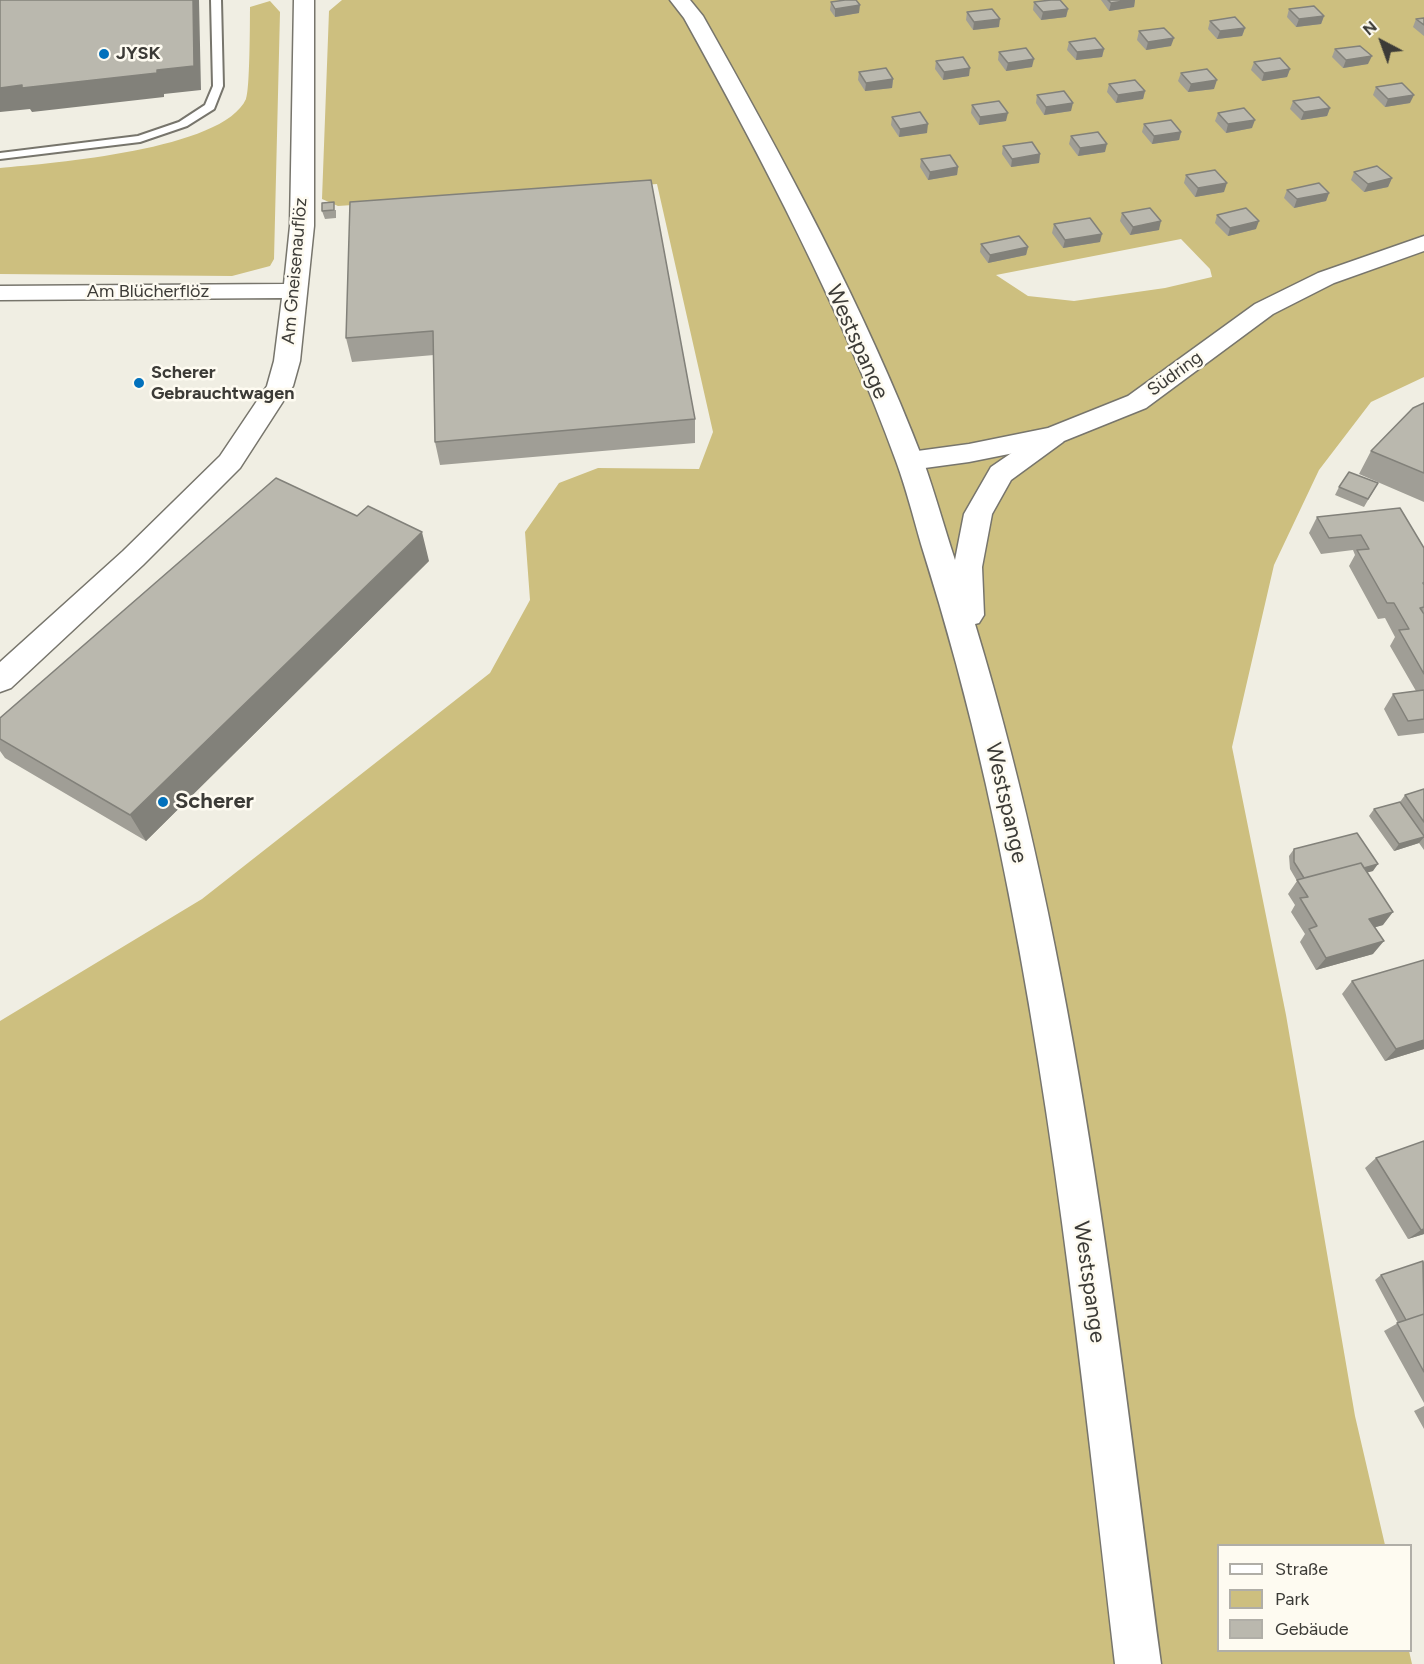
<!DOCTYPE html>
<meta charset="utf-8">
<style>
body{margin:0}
#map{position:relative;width:1424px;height:1664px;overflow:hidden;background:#f0eee3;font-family:Figtree,sans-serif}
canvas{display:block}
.legend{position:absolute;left:1217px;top:1544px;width:195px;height:108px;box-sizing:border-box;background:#fefbf1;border:2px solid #b0aea7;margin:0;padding:8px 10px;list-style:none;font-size:18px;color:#3c3b37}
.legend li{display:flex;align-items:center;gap:12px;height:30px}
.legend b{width:30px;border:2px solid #b0aea7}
.north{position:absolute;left:1352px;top:12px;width:60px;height:60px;-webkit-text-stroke:4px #fefbf1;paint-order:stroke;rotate:319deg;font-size:16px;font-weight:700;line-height:24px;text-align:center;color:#3c3b37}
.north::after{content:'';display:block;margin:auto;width:21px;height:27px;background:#3c3b37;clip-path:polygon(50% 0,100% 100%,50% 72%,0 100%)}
</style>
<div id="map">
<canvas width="1424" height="1664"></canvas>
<ul class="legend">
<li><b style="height:8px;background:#fff"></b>Straße</li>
<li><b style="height:16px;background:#cdbf7f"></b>Park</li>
<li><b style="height:16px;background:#bab8ae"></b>Gebäude</li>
</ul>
<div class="north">N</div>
</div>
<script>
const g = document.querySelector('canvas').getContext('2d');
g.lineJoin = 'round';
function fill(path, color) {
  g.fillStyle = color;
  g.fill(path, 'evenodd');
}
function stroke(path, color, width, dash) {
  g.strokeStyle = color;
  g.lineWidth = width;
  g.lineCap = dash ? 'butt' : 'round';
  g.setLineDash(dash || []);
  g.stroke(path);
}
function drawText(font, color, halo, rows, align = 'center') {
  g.font = font + ' Figtree,sans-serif';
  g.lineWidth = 5;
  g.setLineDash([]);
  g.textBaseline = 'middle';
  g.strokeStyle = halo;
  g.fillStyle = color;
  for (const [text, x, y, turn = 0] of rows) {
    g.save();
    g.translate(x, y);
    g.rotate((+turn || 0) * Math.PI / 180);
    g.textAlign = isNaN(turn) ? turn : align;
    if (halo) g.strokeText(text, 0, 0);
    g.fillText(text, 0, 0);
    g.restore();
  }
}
fill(new Path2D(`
 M342,0H1424V377L1371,402L1319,470L1274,565L1232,747L1286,1015L1355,1416L1385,1545L1218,1546V1650L1409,1651L1412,1664H0V1021L202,899L490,673L530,600L525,532L559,483L598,468L699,469L713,432L657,184L338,206L322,199L329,11ZM1181,239L1210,269L1212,277L1165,288L1074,301L1028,296L996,275Z
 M270,1L280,12L274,259L270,266L232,276L0,274V168C52,163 223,150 246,99C250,90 250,22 250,7Z`), '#cdbf7f');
const service = new Path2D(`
 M211,0H221L223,86L214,109L187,126L140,142L0,159V153L138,136L179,122L205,105L213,86Z`);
const minor = new Path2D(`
 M294,0H314V226L300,361L293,386L240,468L143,565L11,688L0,692V662L123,551L220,456L267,386L274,361L282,298L0,300V286L284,284L290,226Z`);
const tertiary = new Path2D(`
 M1424,236V251L1334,283L1273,314L1146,408L1054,445L969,462L910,470L900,467L897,461L900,455L910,452L969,444L1048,428L1128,396L1255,304L1318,273Z`);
const secondary = new Path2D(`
 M670,0H690L703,16C784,160 864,306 923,460C935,493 944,527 955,560L964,514L991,467L1045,430L1054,427L1063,430L1067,436L1063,442L1011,480L992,514L982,567L984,615L979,623L975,624C1078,961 1115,1316 1161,1664H1115C1081,1370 1051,1075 986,785C968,704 946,623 921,544C913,516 906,488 896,461C840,307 763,161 684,18Z`);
stroke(service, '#77756c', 4);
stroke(minor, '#77756c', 3);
stroke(tertiary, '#77756c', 3);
stroke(secondary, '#77756c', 3);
fill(service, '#fff');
fill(minor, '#fff');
fill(tertiary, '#fff');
fill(secondary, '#fff');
fill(new Path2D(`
 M1101,0H1135L1134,7L1109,11Z
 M831,2L859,13L835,17L830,10Z
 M1034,2L1068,9L1066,17L1041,20L1033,10Z
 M1289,9L1324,16L1321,24L1296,27L1287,17Z
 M967,12L999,27L973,30L966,20Z
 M1424,18V36L1413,27L1416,19Z
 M1210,21L1245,28L1242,36L1217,39L1208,29Z
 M1139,31L1171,46L1146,50L1137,40Z
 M1069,42L1104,49L1102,57L1076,60L1067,50Z
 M1335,49L1368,64L1343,68L1332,57Z
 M999,52L1032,67L1006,71L998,60Z
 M936,61L969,76L943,80L935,69Z
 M1254,62L1290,69L1287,77L1262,81L1251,70Z
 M859,72L893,79L892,88L865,91L858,80Z
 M1181,73L1214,89L1188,92L1178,81Z
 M1109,84L1145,91L1143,99L1116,103L1107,92Z
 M1376,87L1410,103L1385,107L1373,95Z
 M1037,95L1071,111L1044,115L1036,103Z
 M1293,101L1330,108L1327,116L1301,120L1290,109Z
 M972,105L1006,121L979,125L971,113Z
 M1218,113L1252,128L1226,133L1215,121Z
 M892,117L927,133L899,137L891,125Z
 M1144,124L1181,132L1179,140L1152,144L1142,132Z
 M1071,136L1105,152L1078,156L1069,144Z
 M1003,146L1040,154L1039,163L1011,167L1002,154Z
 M921,159L958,167L957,175L928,180L920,167Z
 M1354,172L1392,178L1388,187L1364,192L1351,180Z
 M1186,175L1224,192L1195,197L1184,183Z
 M651,180L695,419V443L440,465L435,442L434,355L352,362L346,338Z
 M1287,190L1329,193L1326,201L1294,208L1284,198Z
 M336,210V218L325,219L322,211Z
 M1122,213L1159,230L1130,235L1120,221Z
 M1217,215L1256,229L1228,236L1215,223Z
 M1054,224L1100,242L1063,248L1052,233Z
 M981,244L1028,247L1026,255L988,263L980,252Z
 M1424,403V502L1359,474L1371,451Z
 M1378,483L1364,507L1335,495L1339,487Z
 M1317,517L1424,548V733L1398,736L1384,709L1393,694L1416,691L1390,646L1395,637L1385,618L1378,619L1349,566L1355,555L1353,550L1321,554L1309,533Z
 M429,561L146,841L5,758L0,751V718Z
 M1424,789V850L1419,843L1394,851L1369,816L1374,809L1400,802L1405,795Z
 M1294,849L1373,871L1367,872L1383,925L1375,927L1373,954L1316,970L1300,942L1305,934L1291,912L1295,905L1288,894L1297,881L1290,869L1289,856Z
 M1352,981L1424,1049L1385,1061L1342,994Z
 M1376,1158L1424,1234L1408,1239L1365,1168Z
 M1424,1262V1403L1384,1331L1398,1323L1375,1280L1381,1275Z
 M1424,1406V1429L1414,1411Z`), '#a09e96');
fill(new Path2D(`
 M193,0H199L201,90L164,94V97L32,112L30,109L0,112V88Z
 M1130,0H1135L1134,7L1109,11L1111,3Z
 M860,5L859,13L835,17V9Z
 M1068,9L1066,17L1041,20L1043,12Z
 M1324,16L1321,24L1296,27L1299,19Z
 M1000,19L999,27L973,30L974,22Z
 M1245,28L1242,36L1217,39L1220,31Z
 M1174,38L1171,46L1146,50L1148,42Z
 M1104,49L1102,57L1076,60L1077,52Z
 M1372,56L1368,64L1343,68L1346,60Z
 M1034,59L1032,67L1006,71L1008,63Z
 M970,68L969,76L943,80L944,72Z
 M1290,69L1287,77L1262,81L1264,73Z
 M893,79L892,88L865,91L866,83Z
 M1217,80L1214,89L1188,92L1191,84Z
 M1145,91L1143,99L1116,103L1118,95Z
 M1414,95L1410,103L1385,107L1388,99Z
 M1073,103L1071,111L1044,115L1046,107Z
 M1330,108L1327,116L1301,120L1304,112Z
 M1008,113L1006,121L979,125L980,117Z
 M1255,120L1252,128L1226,133L1228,124Z
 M928,124L927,133L899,137L900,129Z
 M1181,132L1179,140L1152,144L1154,136Z
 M1107,144L1105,152L1078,156L1080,148Z
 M1040,154L1039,163L1011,167L1012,159Z
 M958,167L957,175L928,180L930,172Z
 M1392,178L1388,187L1364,192L1368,184Z
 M1227,183L1224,192L1195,197L1198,188Z
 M1329,193L1326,201L1294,208L1297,199Z
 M1161,221L1159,230L1130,235L1133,227Z
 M1259,221L1256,229L1228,236L1230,228Z
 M1102,234L1100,242L1063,248L1065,240Z
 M1028,247L1026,255L988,263L990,255Z
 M422,532L429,561L146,841L130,815Z
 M1424,837L1419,843L1394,851L1399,844Z
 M1378,864L1373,871L1302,890L1307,883Z
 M1393,912L1383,925L1359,932L1369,919Z
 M1384,941L1373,954L1316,970L1326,958Z
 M1424,1040V1049L1385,1061L1396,1049Z
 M1424,1229V1234L1408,1239L1421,1230Z`), '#82817a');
const building = new Path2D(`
 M0,0H193L194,66L157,70V73L22,88V85L0,88Z
 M845,0H856L860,5L835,9L831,2Z
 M1051,0H1060L1068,9L1043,12L1034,2Z
 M1108,0H1130L1111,3Z
 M1314,6L1324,16L1299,19L1289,9Z
 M992,9L1000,19L974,22L967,12Z
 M1235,17L1245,28L1220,31L1210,21Z
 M1424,18V25L1416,19Z
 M1164,28L1174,38L1148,42L1139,31Z
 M1095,38L1104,49L1077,52L1069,42Z
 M1360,46L1372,56L1346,60L1335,49Z
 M1026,48L1034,59L1008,63L999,52Z
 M963,57L970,68L944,72L936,61Z
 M1280,58L1290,69L1264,73L1254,62Z
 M886,68L893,79L866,83L859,72Z
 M1207,69L1217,80L1191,84L1181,73Z
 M1135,80L1145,91L1118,95L1109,84Z
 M1402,83L1414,95L1388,99L1376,87Z
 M1064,91L1073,103L1046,107L1037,95Z
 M1319,97L1330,108L1304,112L1293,101Z
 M999,101L1008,113L980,117L972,105Z
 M1244,108L1255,120L1228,124L1218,113Z
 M920,112L928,124L900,129L892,117Z
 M1171,120L1181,132L1154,136L1144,124Z
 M1098,132L1107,144L1080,148L1071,136Z
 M1032,142L1040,154L1012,159L1003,146Z
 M950,155L958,167L930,172L921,159Z
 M1377,166L1392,178L1368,184L1354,172Z
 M1215,170L1227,183L1198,188L1186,175Z
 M651,180L695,419L435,442L433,331L346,338L350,202Z
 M1319,183L1329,193L1297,199L1287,190Z
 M334,202V210L322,211V203Z
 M1150,208L1161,221L1133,227L1122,213Z
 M1246,208L1259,221L1230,228L1217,215Z
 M1090,218L1102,234L1065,240L1054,224Z
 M1019,236L1028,247L990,255L981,244Z
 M1424,403V473L1371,451L1413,408Z
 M1349,472L1378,483L1368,499L1339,487Z
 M276,478L357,516L368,506L422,532L130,815L0,739V718Z
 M1400,508L1424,548V582L1423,583L1424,585V607L1420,608L1424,614V674L1399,630L1409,629L1394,603H1387L1357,550L1369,549L1361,535L1329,538L1317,517Z
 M1424,690V719L1408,721L1393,694Z
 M1424,789V822L1405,795Z
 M1400,802L1424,836V837L1399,844L1374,809Z
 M1357,833L1378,864L1364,868L1361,863L1304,878L1294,862V849Z
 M1361,863L1393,912L1369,919L1384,941L1326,958L1309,929L1317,926L1300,898L1308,897L1297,880Z
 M1424,960V1040L1396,1049L1352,981Z
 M1424,1141V1229L1421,1230L1376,1158Z
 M1423,1261L1424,1314L1406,1320L1381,1275Z
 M1424,1314V1372L1397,1323Z`);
fill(building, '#bab8ae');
stroke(building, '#82817a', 1.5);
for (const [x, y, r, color] of [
 [104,54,6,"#0271bc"],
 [139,383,6,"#0271bc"],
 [163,802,6,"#0271bc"]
]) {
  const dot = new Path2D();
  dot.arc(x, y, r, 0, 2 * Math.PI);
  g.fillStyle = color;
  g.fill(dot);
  stroke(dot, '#fefbf1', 2);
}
drawText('bold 18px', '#3c3b37', '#fefbf1', [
 ["JYSK",116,54],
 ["Scherer",151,373],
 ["Gebrauchtwagen",151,394]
], 'left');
drawText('18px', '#3c3b37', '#fefbf1', [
 ["Am Gneisenauflöz",295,271,-85],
 ["Am Blücherflöz",148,292],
 ["Südring",1175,374,-36]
]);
drawText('22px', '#3c3b37', '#fefbf1', [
 ["Westspange",857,342,66],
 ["Westspange",1006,803,77],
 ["Westspange",1089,1282,82]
]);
drawText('bold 22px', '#3c3b37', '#fefbf1', [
 ["Scherer",175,802]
], 'left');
</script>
